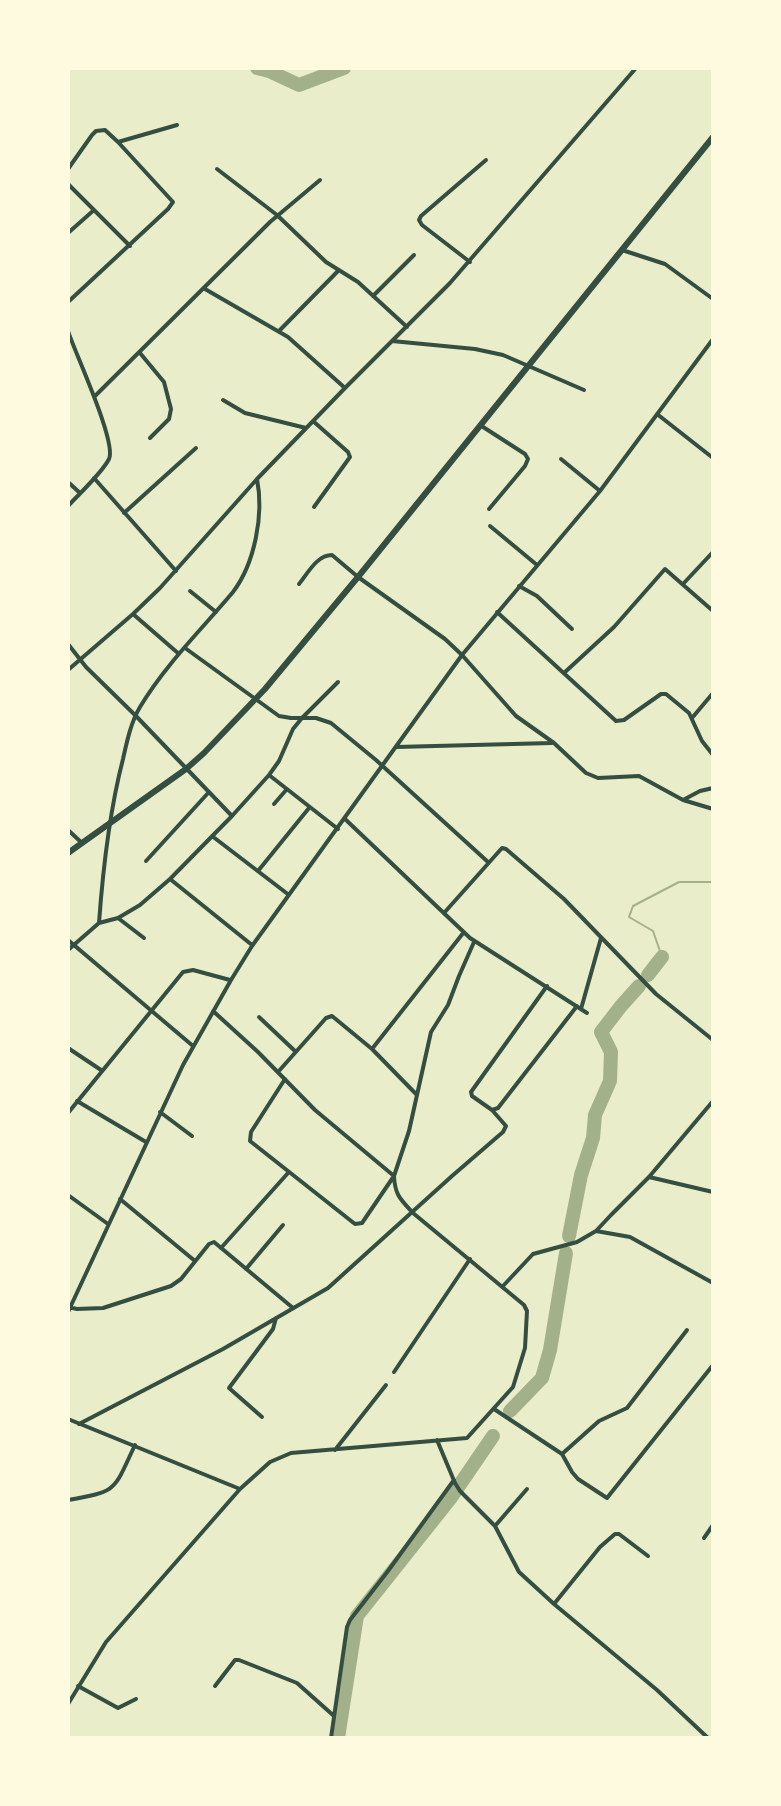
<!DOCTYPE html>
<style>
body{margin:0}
#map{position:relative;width:781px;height:1806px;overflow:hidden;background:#e9edc9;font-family:"Fira Sans Condensed",sans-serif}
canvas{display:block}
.frame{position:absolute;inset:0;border:70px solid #fefae0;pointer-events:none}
</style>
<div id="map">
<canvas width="781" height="1806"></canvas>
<div class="frame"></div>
</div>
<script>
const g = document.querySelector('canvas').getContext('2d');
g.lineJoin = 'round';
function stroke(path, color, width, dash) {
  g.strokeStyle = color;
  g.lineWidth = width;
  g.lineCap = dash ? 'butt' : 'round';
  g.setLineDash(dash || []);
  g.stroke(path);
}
stroke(new Path2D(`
 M662,957L653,931L629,917L633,906L679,882H713`), '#a3b18a', 2);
stroke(new Path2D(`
 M257,68L269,71L299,85L344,68
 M648,975L662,957
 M569,1236L581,1175L593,1138L595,1115L610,1081L611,1052L601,1032L621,1006L639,986
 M510,1411L542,1378L550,1350L566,1253
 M338,1738L357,1616L450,1499L493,1436`), '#a3b18a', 14);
stroke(new Path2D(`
 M118,142L177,125
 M68,169L92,135L96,131L105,130L118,142L173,202L168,209L68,302
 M217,169L277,215L326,262L358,282L407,327
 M68,184L130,246
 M68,233L94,210
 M622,250L665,264L713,299
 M470,262L422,225L419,220L421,216L486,160
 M205,289L288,337L345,388
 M373,296L414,255
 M68,331C75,353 117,442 109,459C102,473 79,494 68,506
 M279,331L339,270
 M392,341L475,349L503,355L584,390
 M140,353L164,382L171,409L169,419L150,438
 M95,396L270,222L320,180
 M223,400L245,413L306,428
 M657,414L713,458
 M313,421L348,452L350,457L314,507
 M480,425L525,454L528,459L525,466L489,509
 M561,459L600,491
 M94,478L176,571
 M68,482L80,493
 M124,513L196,448
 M490,526L537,565
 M299,584C308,573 317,555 332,555L358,577L445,639L462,655L516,716L554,743L586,773L598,778L639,776L683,800L713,809
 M683,584L713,552
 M519,586L537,596L572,629
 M190,591L216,612
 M497,612L616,721L624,720L661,694H666L689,713L702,741L713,755
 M133,614L179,654
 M68,644L86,667L135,715L232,816
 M185,648L279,716L291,718H316L331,723L376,760L488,862
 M68,670L133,614L160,588L257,479L345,388L450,283L636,68
 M564,673L614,627L665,569L713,611
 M692,718L713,693
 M396,747L552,743
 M269,775L338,829
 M683,800L700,791L713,788
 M274,804L287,789
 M345,819L470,938L587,1013
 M68,830L82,843
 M212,836L289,895
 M146,861L209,792
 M258,871L309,808
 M170,879L252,945
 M444,913L502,848L506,849L564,899L656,994L713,1040
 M118,918L144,938
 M99,923C103,868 109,813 123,759C127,741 131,722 140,707C165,665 202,629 233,592C255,563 264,514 257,479
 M68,940L193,1046
 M68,950L99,923L118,918L140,905L170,879L232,816L269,775L279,761L293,729L302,718L338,682
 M581,1009L601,938
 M259,1017L296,1052
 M68,1048L101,1070
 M372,1049L464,932
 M278,1072L326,1018L332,1016L372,1049L416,1094
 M285,1079L251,1132L250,1141L355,1224L362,1223L394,1176L409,1131L431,1032L448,1005L459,976L474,942
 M77,1101L146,1142
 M492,1110L498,1108L577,1006
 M160,1112L192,1136
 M68,1113L183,972L193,970L230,980
 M649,1177L713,1192
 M68,1195L108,1224
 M120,1199L195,1261
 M596,1231L630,1237L713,1283
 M221,1248L288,1173
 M246,1269L283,1225
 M503,1286L533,1254L577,1242L596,1231L611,1215L649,1177L713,1101
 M68,1307L77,1309L103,1308L171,1286L181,1279L209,1244L214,1242L293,1308
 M68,1312L183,1065L231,980L252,946L462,655L600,491L713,339
 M394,1372L470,1259
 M494,1409L562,1454L572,1472L578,1479L607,1498L713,1365
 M262,1417L229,1388L273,1329L276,1318
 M68,1419L240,1489
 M79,1424L223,1349L328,1288L452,1176L503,1132L506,1126L492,1110L472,1096L471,1092L547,986
 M437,1440L455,1483L460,1491L495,1526L519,1572L554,1604L657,1690L708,1738
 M335,1450L386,1385
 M562,1454L599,1421L627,1408L687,1330
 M68,1500C119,1491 113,1491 135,1445
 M495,1526L527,1489
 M704,1538L713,1525
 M554,1604L600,1547L615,1534H619L648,1556
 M78,1686L118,1708L136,1699
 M215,1686L235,1660H239L297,1683L334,1716
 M68,1704L106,1642L240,1489L270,1462L291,1453L467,1438L513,1387L525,1348L527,1311L524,1305L413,1213C400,1199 395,1195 394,1176L315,1110L258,1052L213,1011
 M331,1738L347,1627L350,1620L388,1571L454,1480`), '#344e41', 4);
stroke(new Path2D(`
 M68,853L186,769L204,753L265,689L358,577L713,137`), '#344e41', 6);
</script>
